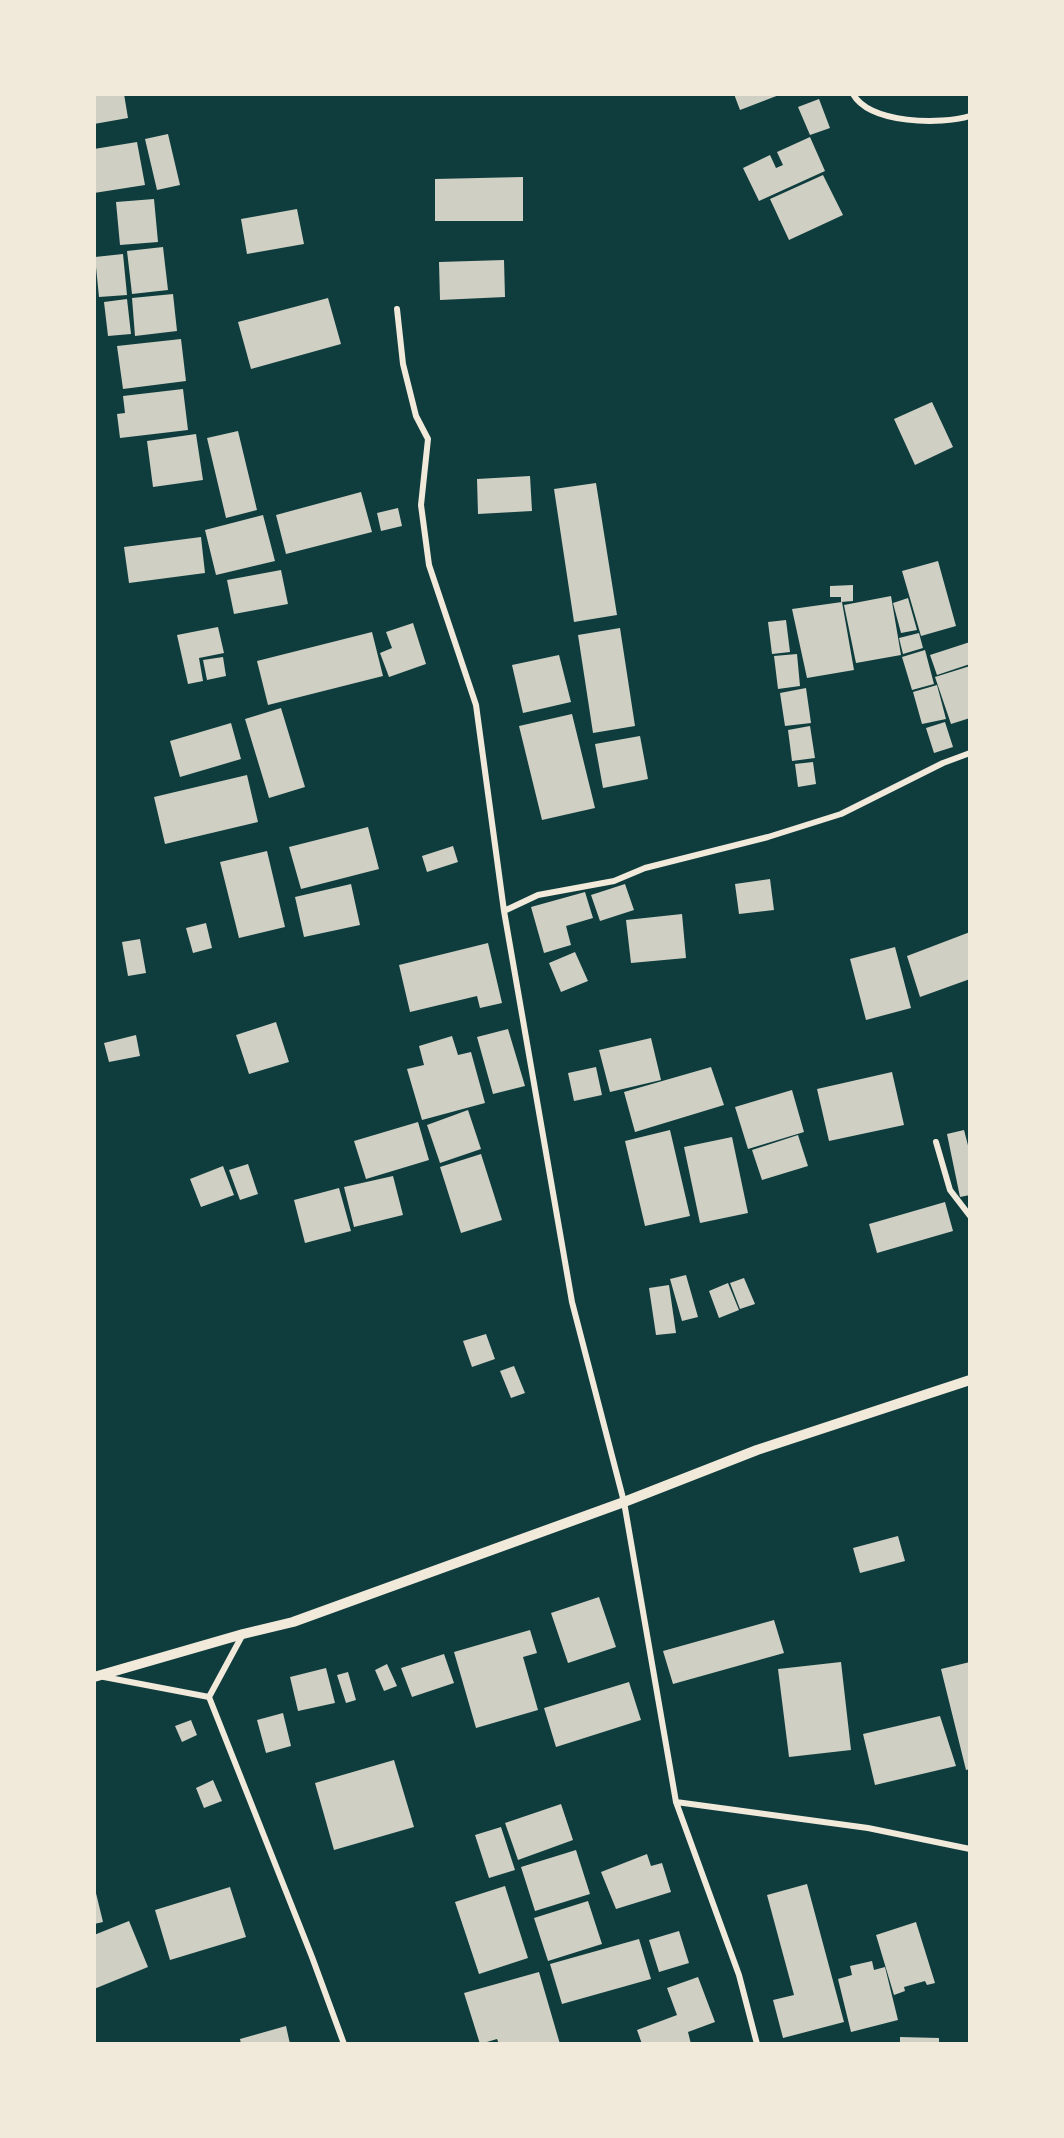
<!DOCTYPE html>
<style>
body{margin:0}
#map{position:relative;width:1064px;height:2138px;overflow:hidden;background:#0f3d3e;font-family:Karla,sans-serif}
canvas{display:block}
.frame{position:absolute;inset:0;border:96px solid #f1e9da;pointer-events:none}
</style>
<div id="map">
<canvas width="1064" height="2138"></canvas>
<div class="frame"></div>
</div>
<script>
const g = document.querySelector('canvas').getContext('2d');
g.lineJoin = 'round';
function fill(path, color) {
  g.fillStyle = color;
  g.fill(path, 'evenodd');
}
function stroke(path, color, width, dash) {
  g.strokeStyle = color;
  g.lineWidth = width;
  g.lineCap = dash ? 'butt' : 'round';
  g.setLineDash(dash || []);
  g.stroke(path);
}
fill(new Path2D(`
 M94,94H124L128,118L94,124Z
 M734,94H779V95L740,110Z
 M819,99L830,128L810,135L798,107Z
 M168,134L180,185L157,190L145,139Z
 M810,137L825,171L759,201L743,168L770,155L776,168L783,165L777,152Z
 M137,142L145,185L94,193V149Z
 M823,175L843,215L789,240L770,199Z
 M523,177V221H435V179Z
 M154,199L158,242L120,245L116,202Z
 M297,209L304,244L247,254L241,219Z
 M163,247L168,290L132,294L127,251Z
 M123,254L127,295L99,297L95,257Z
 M504,260L505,297L440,300L439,262Z
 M173,294L177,331L135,336L132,298Z
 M328,298L341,344L251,369L238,322Z
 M127,299L131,334L108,336L104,302Z
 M181,339L186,381L123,389L117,346Z
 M183,389L188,430L120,438L117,414L125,413L123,396Z
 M932,402L953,447L915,465L894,419Z
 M238,431L257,510L226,518L207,438Z
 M196,434L203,480L153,487L147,441Z
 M530,476L532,511L478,514L477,479Z
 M596,483L617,615L574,622L554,489Z
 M361,492L372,532L286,554L276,515Z
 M398,508L402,526L381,531L377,513Z
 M263,515L275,561L216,575L205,530Z
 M201,537L205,573L129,583L124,547Z
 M938,561L956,626L921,636L902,571Z
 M281,570L288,604L234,614L227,580Z
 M853,585V601L841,602V597H830V586Z
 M891,596L901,655L856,663L844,605Z
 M908,598L917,630L901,633L893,603Z
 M842,602L854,670L807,678L792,609Z
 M786,620L790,652L772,654L768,622Z
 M413,623L426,664L389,677L380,653L392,648L386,632Z
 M218,627L224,653L199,658L203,681L188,684L177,635Z
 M620,628L635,726L593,733L578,635Z
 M372,632L383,676L268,705L257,661Z
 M919,633L923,648L903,654L899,638Z
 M970,642V664L937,675L930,655Z
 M925,650L934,684L912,690L902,657Z
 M797,654L800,686L778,689L774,656Z
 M559,655L571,702L523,713L512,665Z
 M223,657L226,676L207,680L203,660Z
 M970,666V718L951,724L935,677Z
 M937,685L946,719L922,724L913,692Z
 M806,688L811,723L785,726L780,693Z
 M281,708L305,787L269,798L245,719Z
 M572,714L595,808L542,820L519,726Z
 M945,722L953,747L934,753L926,728Z
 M231,723L241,759L180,777L170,741Z
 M810,726L815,758L792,761L788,730Z
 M640,736L648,779L603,788L595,744Z
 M813,762L816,784L798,787L795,764Z
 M247,775L258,822L165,844L154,797Z
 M368,827L379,869L301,889L289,847Z
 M453,846L458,862L427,872L422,856Z
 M267,851L285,927L239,938L220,862Z
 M770,879L774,910L739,914L735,884Z
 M351,884L360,925L304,937L295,897Z
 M625,884L634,910L600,921L591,895Z
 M585,892L593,918L566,926L571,945L544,953L531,907Z
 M682,914L686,958L631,963L626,920Z
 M206,923L212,948L193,953L186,928Z
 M970,932V979L920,997L907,956Z
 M140,939L146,973L128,976L122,942Z
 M488,943L502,1003L480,1008L477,996L410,1012L399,965Z
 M895,947L911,1008L866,1020L850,959Z
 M575,952L588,981L561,992L549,963Z
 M276,1022L289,1062L249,1074L236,1035Z
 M508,1029L525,1086L493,1094L477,1037Z
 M136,1035L140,1056L109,1062L104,1043Z
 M452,1036L458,1055L471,1052L485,1103L422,1120L407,1069L424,1065L419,1046Z
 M651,1038L661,1080L610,1092L599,1050Z
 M596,1067L602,1095L574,1101L568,1073Z
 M711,1067L724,1105L635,1132L624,1092Z
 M892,1072L904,1125L829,1141L817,1089Z
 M792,1090L804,1132L748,1149L735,1107Z
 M468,1110L481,1149L440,1163L427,1125Z
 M418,1122L429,1160L366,1179L354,1141Z
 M670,1130L690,1216L645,1226L625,1141Z
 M964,1130L970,1153V1195L960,1197L947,1134Z
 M798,1135L808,1166L762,1180L752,1150Z
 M732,1137L748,1213L700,1223L684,1147Z
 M481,1154L502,1220L461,1233L440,1167Z
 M248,1164L258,1194L240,1200L229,1170Z
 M223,1166L234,1195L201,1207L190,1179Z
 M393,1176L403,1215L354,1227L344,1187Z
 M339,1188L351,1231L305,1243L294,1200Z
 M945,1202L953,1231L877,1253L869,1224Z
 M686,1275L698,1317L682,1321L670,1279Z
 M744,1278L755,1304L740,1309L730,1283Z
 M728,1283L739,1310L719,1318L709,1291Z
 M669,1285L676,1333L656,1335L649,1288Z
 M486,1334L495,1359L472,1367L463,1341Z
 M514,1366L525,1393L511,1398L500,1371Z
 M898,1536L905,1561L860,1573L853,1548Z
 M599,1597L616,1647L568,1663L551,1613Z
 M774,1620L784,1653L673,1684L663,1651Z
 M530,1630L537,1653L523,1657L538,1710L476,1728L454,1652Z
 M444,1654L454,1683L412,1697L401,1668Z
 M841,1662L851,1750L789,1757L778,1669Z
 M970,1662V1769L966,1770L941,1669Z
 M387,1664L397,1686L384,1691L375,1670Z
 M326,1668L335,1703L298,1711L290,1677Z
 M348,1672L356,1700L346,1703L337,1675Z
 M629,1682L641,1720L556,1747L544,1708Z
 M283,1713L291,1746L266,1753L257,1720Z
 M940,1716L956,1766L875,1785L863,1734Z
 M191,1720L197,1735L182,1742L175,1726Z
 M394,1760L414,1827L334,1850L315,1783Z
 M213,1780L222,1801L204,1808L196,1788Z
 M561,1804L573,1840L518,1860L505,1823Z
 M501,1827L515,1870L489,1878L475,1835Z
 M576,1850L590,1894L535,1911L521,1867Z
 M647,1854L651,1866L662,1863L671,1892L616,1909L601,1872Z
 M807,1884L844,2022L783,2038L773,2000L794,1995L767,1895Z
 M94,1885L103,1922L94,1924Z
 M505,1886L528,1958L479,1974L455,1902Z
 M230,1887L246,1937L170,1960L155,1910Z
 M588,1901L602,1944L548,1961L534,1918Z
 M129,1921L148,1967L94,1989V1935Z
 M916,1922L935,1983L927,1985L925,1981L904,1987L905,1991L894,1995L876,1935Z
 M679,1931L689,1963L659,1972L649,1940Z
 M639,1939L651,1979L562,2004L550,1964Z
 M872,1961L874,1970L885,1967L898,2020L851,2032L838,1979L852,1975L850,1966Z
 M539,1972L560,2044H499L497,2039L480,2044L464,1993Z
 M698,1977L715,2022L688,2032L691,2044H642L637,2030L677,2015L667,1988Z
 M286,2026L290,2044H241L240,2039Z
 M900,2037L939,2038V2044H900Z`), '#cfcfc3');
stroke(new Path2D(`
 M853,94C870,124 941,125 970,116
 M397,309L403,364L416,416L428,439L421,505L429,565L476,705L504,911L572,1302L624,1502L676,1802L739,1975L757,2044
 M504,911L538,895L614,881L645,868L768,837L841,814L943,763L970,753
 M936,1142L950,1190L970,1216
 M243,1634L209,1697L312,1957L344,2044
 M104,1677L209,1697
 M676,1802L868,1828L970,1849`), '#f1e9da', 6);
stroke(new Path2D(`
 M94,1677L243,1634L293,1622L624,1502L757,1450L970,1380`), '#f1e9da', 10);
</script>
